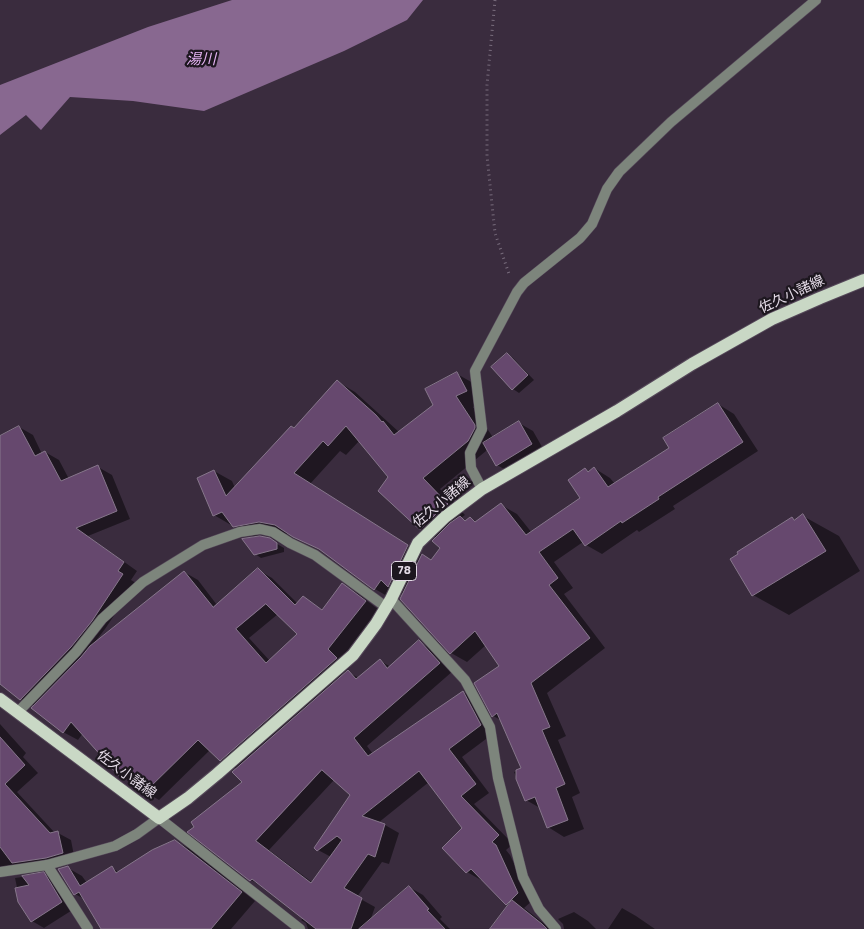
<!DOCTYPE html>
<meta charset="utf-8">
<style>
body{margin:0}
canvas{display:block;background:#3a2c3e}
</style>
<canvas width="864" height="929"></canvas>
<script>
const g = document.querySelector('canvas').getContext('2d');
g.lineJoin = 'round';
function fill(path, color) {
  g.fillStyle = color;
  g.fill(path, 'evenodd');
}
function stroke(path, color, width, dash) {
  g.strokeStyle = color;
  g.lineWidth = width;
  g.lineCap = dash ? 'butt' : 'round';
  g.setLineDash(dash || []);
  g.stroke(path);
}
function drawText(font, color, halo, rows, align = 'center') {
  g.font = font + ' "Titillium Web","Noto Sans JP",sans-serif';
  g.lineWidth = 4.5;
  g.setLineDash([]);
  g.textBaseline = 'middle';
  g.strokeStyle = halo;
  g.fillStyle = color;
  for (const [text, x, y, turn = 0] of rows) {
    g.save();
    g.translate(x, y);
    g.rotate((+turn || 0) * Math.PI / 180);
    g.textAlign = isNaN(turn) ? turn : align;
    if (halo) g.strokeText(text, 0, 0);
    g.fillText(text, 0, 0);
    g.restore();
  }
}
fill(new Path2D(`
 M232,0H423L407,20L344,51L204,111L133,101L70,97L41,130L26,115L0,135V85L148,27Z`), '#886890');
fill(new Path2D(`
 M507,354L513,358L534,380L519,393L513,389L493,367Z
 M457,374L475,384L484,401L473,407L492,436V439L519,423L533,431L545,452L511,473L497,465L487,448L486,451L440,489L465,515L461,518L467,521L470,518L477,522L501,505L517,514L532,533L582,499L585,469L589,472L594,468L610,478L615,484L671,448L718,404L734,414L758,451L673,506L675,509L639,532L637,530L602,554L586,545L583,542L554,562L573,588L564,594L605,648L547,693L566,736L558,740L580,793L572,797L584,829L564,837L548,827L540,808L526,800L514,772L523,769L501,720L493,716L501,666L486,645L467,662L451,653L403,595L398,592L392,599L375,589L327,553L292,535L278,532L254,536L270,540L284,548V552L261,558L255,554V538L233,524L231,525L214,515V471L232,481L235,488L295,429L338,382L355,392L399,432L435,405ZM360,440L390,477L421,529L437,538L442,548L432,561L310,484L340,451L346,455Z
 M19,427L33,435L42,454L45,452L59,460L69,479L98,467L112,475L130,519L88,536L137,571L131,580L136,583L105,629L95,642H96L184,572L198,580L217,605L258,570L272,578L298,604L303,598L323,610L342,585L357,593L379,610L342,658L350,667L346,671L359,678L380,661L391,667L419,642L433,650L453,671L367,746L373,754L463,692L477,700L494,733L462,757L489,793L474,804L513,844L506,850L510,855L532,901L524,908L551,929H491L510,906L482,879L481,880L467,872L443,848L464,828L429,782L378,823L385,825L399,833L389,864L382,862L357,897L375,907L370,921L409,887L423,895L442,917L440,919L450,929H308L306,923L301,920L304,918L265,888L251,880L189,832L244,782L237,769L221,760L210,750L159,800L145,792L137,783L135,784L121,776L83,733L78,740L63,732L35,706L21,699L0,682V437ZM278,614L299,634L270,661L249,638ZM334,780L352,795L318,850L331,857L313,883L269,850Z
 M803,516L839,536L860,571L789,615L753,595L793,519L795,520Z
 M0,724L26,753L23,757L38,773L17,792L55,833H58L71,840L75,861L0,871Z
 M175,841L190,849L255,901L231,929H102L84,899L75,894L68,868L82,876L87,883L112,868L119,872Z
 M43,874L56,881L74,909L44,928L32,921L20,902L15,878Z
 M622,908L636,916L655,929H608Z
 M574,912L588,921L596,929H564L563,924L558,919Z`), '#0007');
const building = new Path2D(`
 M507,353L528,375L512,390L491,367Z
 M457,372L467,391L456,396L475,425V428L468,441L423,478L448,504L439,511L420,530L378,491L388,477L346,426L328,446L323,441L294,473L408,545L388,587L381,580L374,590L319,549L293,537L275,525L259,522L233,527L222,512L213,516L197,478L214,470L226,496L291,426L294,428L337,380L376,415L382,422L383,421L394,435L433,405L425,389Z
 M718,403L743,442L658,497L659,499L622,523L621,521L585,546L573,529L539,552L558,578L549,585L590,638L531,683L550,727L542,730L565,784L556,788L568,820L547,828L535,797L525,801L516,779V770L521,768L497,713L492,717L474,683L499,666L475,631L450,654L400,599L422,554L431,560L440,548L432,541L450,523L460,516L465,521L470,517L475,522L501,503L526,535L580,498L568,480L585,468L588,472L594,467L608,487L669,448L663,438Z
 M519,421L532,444L496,466L483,443Z
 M19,426L35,456L45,451L61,481L98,465L117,511L76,528L124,562L118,571L123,574L92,621L71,647L20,700L0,684V436Z
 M803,514L826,551L752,596L730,559L738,554L737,552L792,517L794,520Z
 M260,536L270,538L277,543V549L254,555L242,539Z
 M258,568L295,605L303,596L322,610L342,583L366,601L328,649L337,658L220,761L198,740L144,793L125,772L120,777L103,759H104L71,722L63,733L31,708L81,657L90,646L184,571L213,607ZM266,604L297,634L266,663L236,629Z
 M419,640L440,663L354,738L368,756L463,691L481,725L449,749L476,784L461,796L499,835L492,842L496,845L518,893L506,905L471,869L466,873L442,848L462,828L419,771L362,816L385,824L375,857L368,854L344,888L362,898L351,929H316L252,879L250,881L187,832L194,827L191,822L242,782L232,772L348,670L356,679L380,659L387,668ZM322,770L350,795L314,848L317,851L337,836L342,840L311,883L256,841Z
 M0,737L25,765L5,784L50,833L58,831L63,853L46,858L12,863L0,847Z
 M175,840L242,892L211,929H101L79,892L74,895L58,869L68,866L80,886L112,866L116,873L152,850Z
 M44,872L62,902L31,922L18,902L15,888L29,885L22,876Z
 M409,886L429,909L427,910L445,929H359Z
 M512,900L542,924L547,929H490Z`);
fill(building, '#66486e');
stroke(building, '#86768b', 1);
const service = new Path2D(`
 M47,865L88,929`);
const minor = new Path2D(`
 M482,489L471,468L470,453L482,429L475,371L517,292L524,283L580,238L592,224L607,189L619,172L671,122L816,0
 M391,599L465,680L490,727L498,778L523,877L539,909L556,929
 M18,712L76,652L102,619L143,582L203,545L240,532L260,529L273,532L290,543L315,555L386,607
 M0,872L47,865L115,846L137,834L159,818L300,929`);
const primary = new Path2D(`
 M0,699L159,818L188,798L217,774L353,655L376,624L391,599L418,543L445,517L482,489L617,411L692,364L772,319L820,298L864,280`);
stroke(service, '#554859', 11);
stroke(minor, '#554859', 11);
stroke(primary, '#554859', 14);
stroke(new Path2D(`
 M495,0L487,85V156L495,233L509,274`), '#786c7c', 3, [1, 4]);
stroke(service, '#7d857c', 10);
stroke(minor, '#7d857c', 10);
stroke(primary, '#c9d8c5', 12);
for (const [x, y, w] of [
 [404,571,25]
]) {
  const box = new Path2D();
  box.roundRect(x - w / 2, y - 9.5, w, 19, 4);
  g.fillStyle = '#1d171f';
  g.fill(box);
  stroke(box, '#e3dae6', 1);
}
drawText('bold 12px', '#e3dae6', null, [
 ["78",404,571]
]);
drawText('14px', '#e3dae6', '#1d171f', [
 ["佐久小諸線",792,295,-25],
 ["佐久小諸線",442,503,-40],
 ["佐久小諸線",126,775,37]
]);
drawText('italic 15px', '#e4b3f2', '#1d171f', [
 ["湯川",201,60]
]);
</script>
